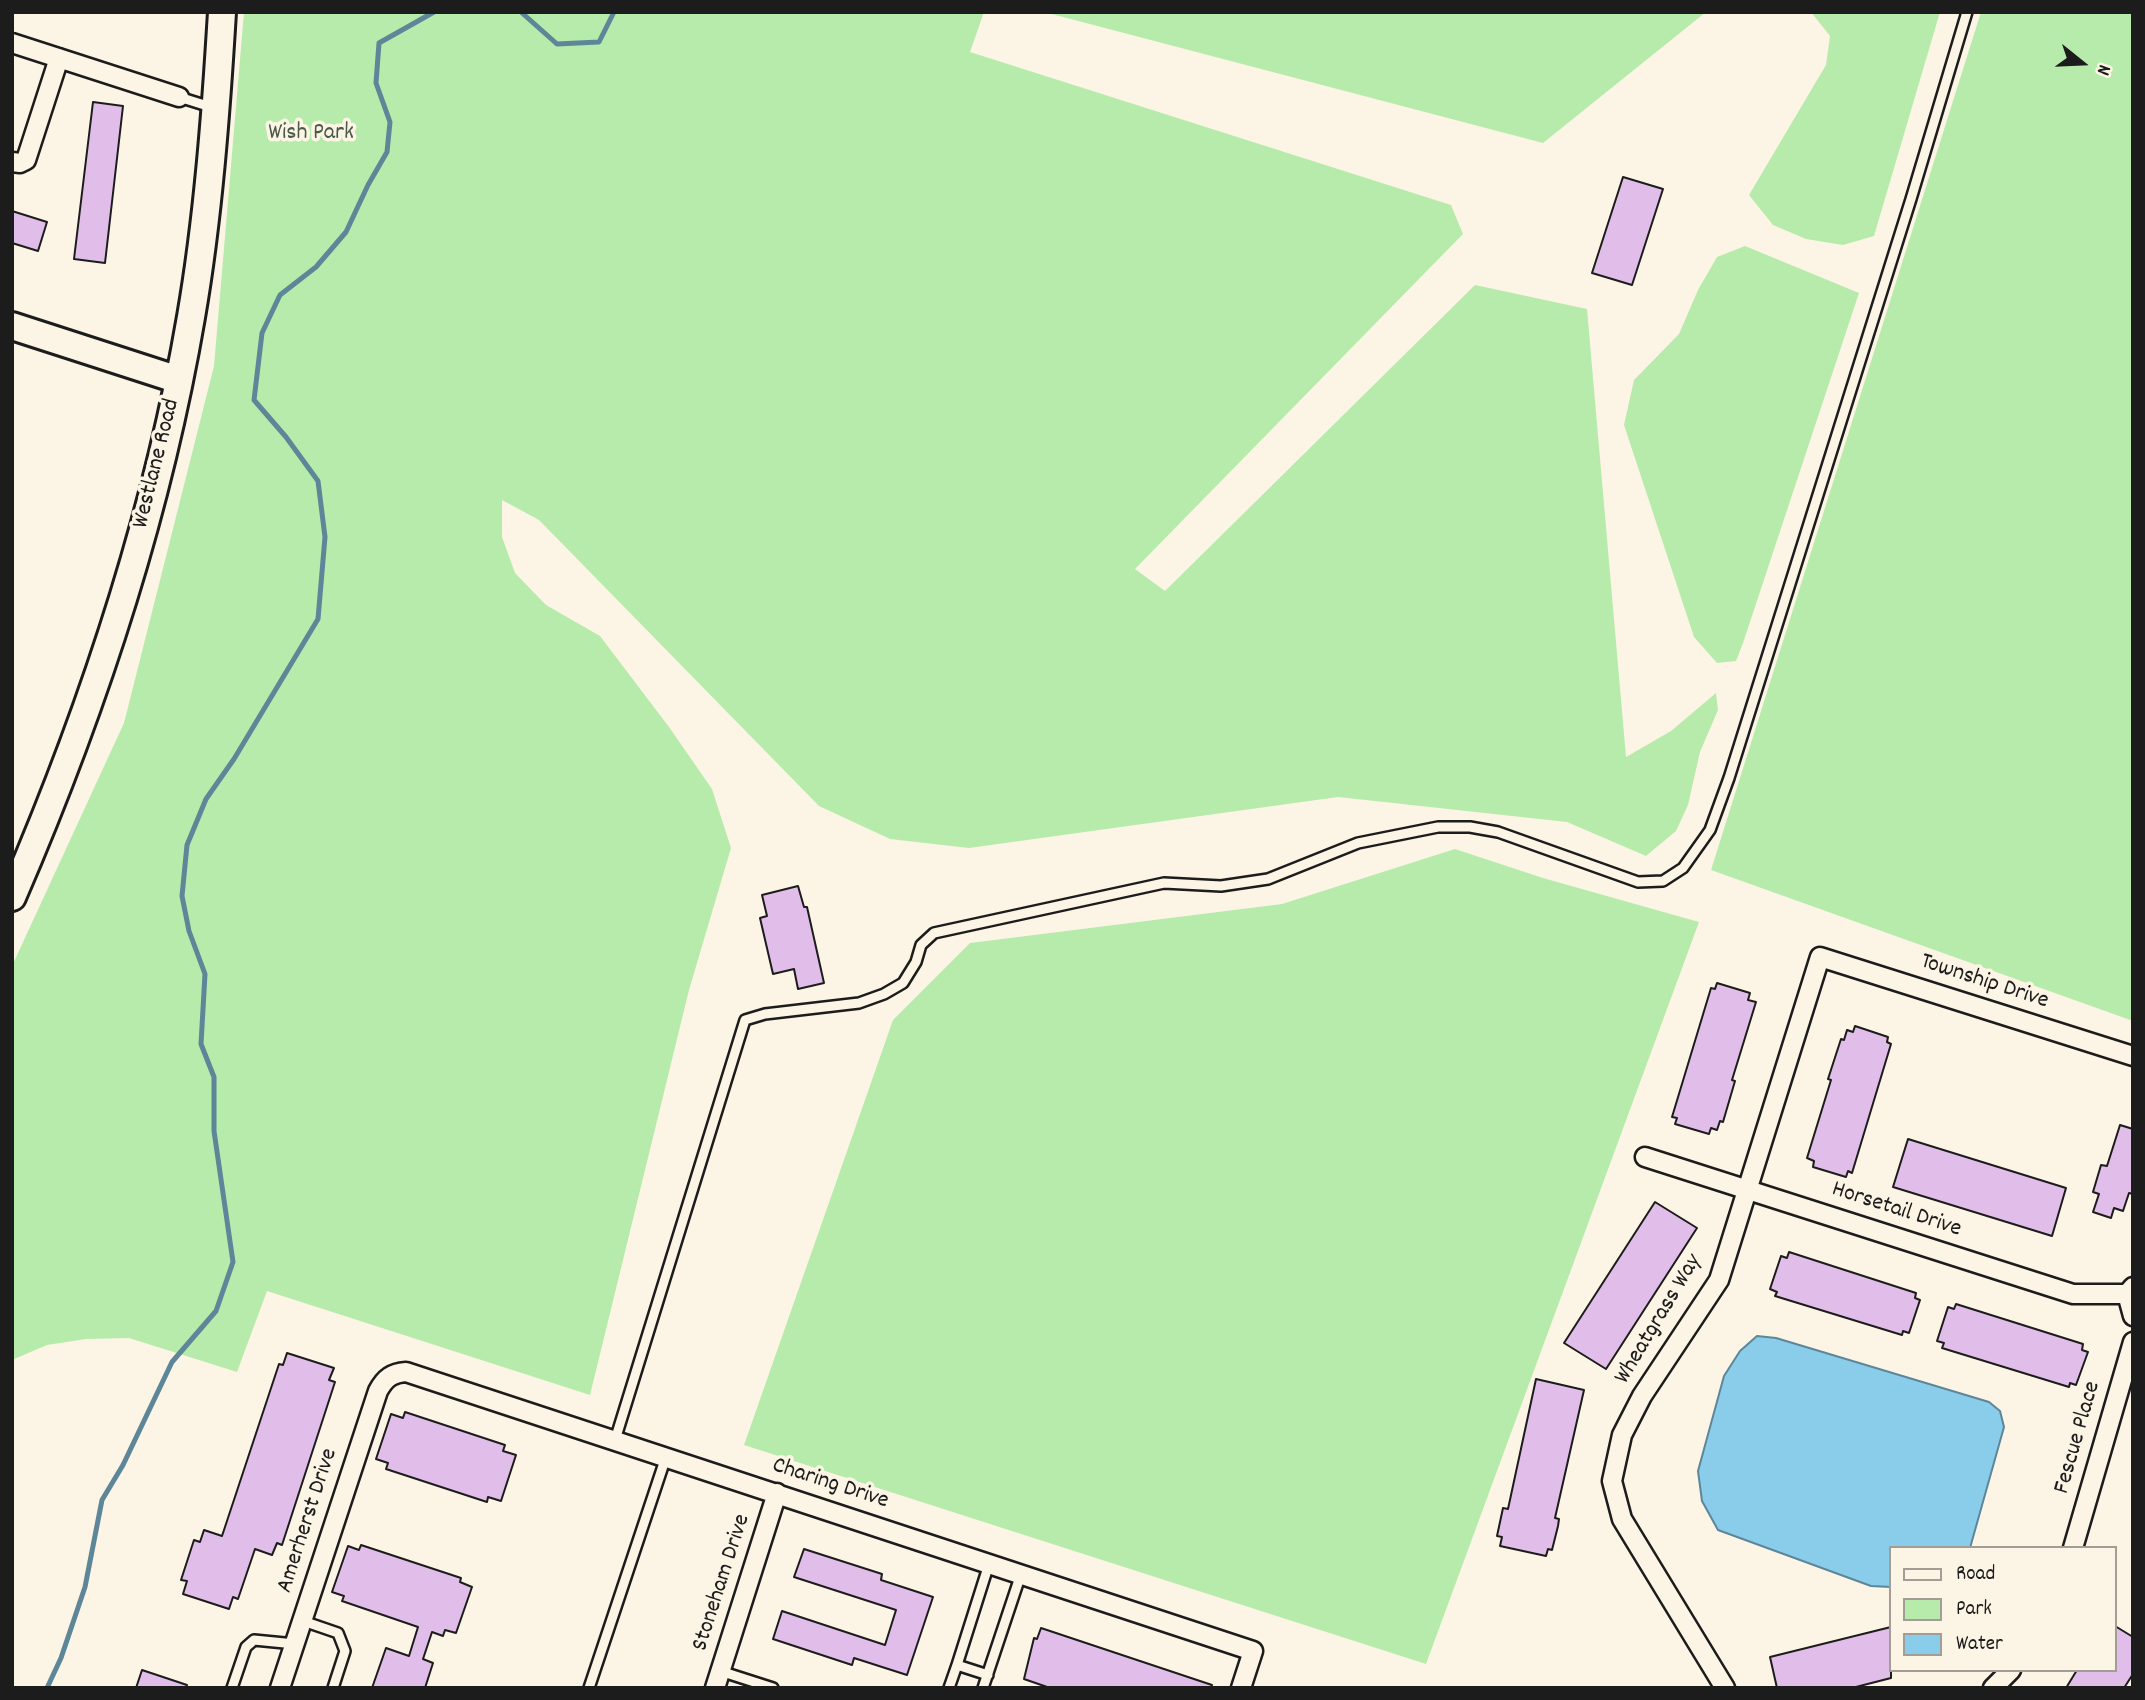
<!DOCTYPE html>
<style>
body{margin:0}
#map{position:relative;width:2145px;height:1700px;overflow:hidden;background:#fcf5e5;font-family:Dekko,sans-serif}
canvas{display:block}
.frame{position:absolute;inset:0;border:14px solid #1c1c1c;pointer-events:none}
.legend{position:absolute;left:1889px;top:1546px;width:228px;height:126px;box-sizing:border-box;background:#fcf5e5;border:2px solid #a29e95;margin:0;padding:9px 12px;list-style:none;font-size:21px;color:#1c1c1c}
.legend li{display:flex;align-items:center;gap:14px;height:35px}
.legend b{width:35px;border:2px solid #a29e95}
.north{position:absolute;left:2047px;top:28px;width:70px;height:70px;-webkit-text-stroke:5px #fcf5e5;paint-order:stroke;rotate:108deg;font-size:19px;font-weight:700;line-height:28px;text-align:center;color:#1c1c1c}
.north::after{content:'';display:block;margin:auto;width:24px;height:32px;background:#1c1c1c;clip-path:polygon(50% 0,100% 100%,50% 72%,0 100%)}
</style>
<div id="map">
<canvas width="2145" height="1700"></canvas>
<div class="frame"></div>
<ul class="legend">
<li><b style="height:9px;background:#fcf5e5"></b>Road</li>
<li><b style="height:19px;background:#b7ebab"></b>Park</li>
<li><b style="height:19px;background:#89cdea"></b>Water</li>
</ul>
<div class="north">N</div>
</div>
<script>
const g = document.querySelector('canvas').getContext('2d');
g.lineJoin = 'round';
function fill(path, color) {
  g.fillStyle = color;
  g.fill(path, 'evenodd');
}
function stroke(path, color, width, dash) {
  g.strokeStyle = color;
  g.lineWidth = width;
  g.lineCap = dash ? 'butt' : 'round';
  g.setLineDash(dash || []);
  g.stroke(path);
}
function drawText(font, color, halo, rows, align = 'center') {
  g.font = font + ' Dekko,sans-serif';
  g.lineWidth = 7;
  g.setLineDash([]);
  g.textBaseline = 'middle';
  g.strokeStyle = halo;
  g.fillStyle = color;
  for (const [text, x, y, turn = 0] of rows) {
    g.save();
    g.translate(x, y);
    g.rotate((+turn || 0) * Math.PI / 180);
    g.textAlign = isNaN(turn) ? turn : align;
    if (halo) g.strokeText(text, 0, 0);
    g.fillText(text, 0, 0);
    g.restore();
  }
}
fill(new Path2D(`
 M244,12H984L970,52L1451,205L1463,234L1135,569L1165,591L1475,285L1587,309L1626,757L1671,731L1716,693L1718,710L1700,752L1688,805L1676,831L1646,856L1567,822L1338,797L969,848L890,839L819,806L539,520L502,500V537L515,573L546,605L600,636L669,727L712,789L731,848L689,990L590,1395L267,1291L237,1372L129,1338L86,1339L47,1345L12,1360V966L124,723L214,366Z
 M1044,12H1706L1543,143Z
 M1811,12H1940L1874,236L1843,245L1806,239L1773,225L1749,195L1826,65L1830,36Z
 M1981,12H2133V1021L1711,870Z
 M1745,246L1859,293L1743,643L1736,661L1717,663L1694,637L1624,425L1634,380L1679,334L1698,290L1717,257Z
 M1455,849L1543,878L1699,922L1426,1664L744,1445L893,1020L970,943L1282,904Z`), '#b7ebab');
const water = new Path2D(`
 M1757,1336L1776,1338L1989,1402L2000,1411L2004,1427L1970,1548H1891V1587L1871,1586L1718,1530L1702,1501L1698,1471L1724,1376L1740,1351Z`);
fill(water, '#89cdea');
stroke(water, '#5d8698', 2);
stroke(new Path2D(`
 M521,12L557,44L599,42L614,12
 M47,1688L61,1658L85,1587L102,1500L123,1465L172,1362L216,1311L233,1262L214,1131V1077L201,1044L205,974L189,931L182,896L187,845L206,799L234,759L318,619L325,537L318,481L286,437L254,400L262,333L280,295L316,267L346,232L368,185L387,152L390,122L376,83L379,43L434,12`), '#5d8698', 5);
const building = new Path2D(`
 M93,102L123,106L105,263L74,259Z
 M1623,177L1663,189L1632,285L1592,273Z
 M12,211L47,222L38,251L12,243Z
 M798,886L804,907H807L824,983L798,989L794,969L773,974L760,918L767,916L762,895Z
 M1717,983L1750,993L1748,1000L1756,1002L1732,1080L1735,1081L1723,1122L1720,1121L1717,1130L1711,1128L1709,1134L1675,1124L1677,1118L1672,1117L1711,988L1715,989Z
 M1855,1026L1888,1037L1887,1042L1891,1044L1852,1173L1848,1171L1846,1177L1813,1167L1814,1161L1807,1158L1831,1080L1828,1079L1841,1039L1844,1040L1847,1030L1853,1032Z
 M2120,1125L2133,1129V1194L2129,1193L2123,1211L2114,1208L2111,1218L2093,1212L2099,1194L2093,1192L2101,1165L2107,1166Z
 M1908,1139L2066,1188L2052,1236L1893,1187Z
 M1655,1202L1697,1228L1606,1369L1564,1343Z
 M1789,1252L1916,1293L1915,1298L1920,1300L1909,1333L1903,1331L1902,1335L1775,1296L1777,1292L1770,1289L1781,1256L1787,1258Z
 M1956,1304L2083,1344L2082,1350L2088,1352L2076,1385L2070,1383L2069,1387L1942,1348L1944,1343L1937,1341L1948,1307L1954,1309Z
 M287,1353L334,1368L329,1380L335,1382L282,1545L277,1543L272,1555L255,1549L238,1599L233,1597L229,1609L183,1594L187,1581L181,1580L194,1540L200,1542L204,1530L222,1536L279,1364L283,1365Z
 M1536,1379L1584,1390L1555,1518L1559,1519L1558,1526L1552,1550L1548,1549L1546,1556L1500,1546L1502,1537L1497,1536L1503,1508L1508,1509Z
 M405,1412L505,1445L503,1451L516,1455L501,1501L488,1497L487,1502L386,1469L388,1463L376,1459L391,1414L403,1418Z
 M361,1545L461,1578L460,1582L472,1587L456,1633L445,1630L443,1636L432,1632L423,1659L433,1663L425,1688H372L386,1648L409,1656L418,1627L342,1601L344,1596L332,1592L348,1546L359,1550Z
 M804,1549L882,1574L881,1580L933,1597L907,1675L854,1658L852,1665L773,1639L782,1611L885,1645L896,1610L794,1577Z
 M2115,1626L2133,1637V1674L2124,1688H2066L2077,1670H2115Z
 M1891,1627V1678L1852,1688H1777L1770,1657Z
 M1041,1628L1212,1685L1211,1688H1050L1024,1679L1034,1638L1037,1639Z
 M142,1670L187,1685L186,1688H136Z`);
fill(building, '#e1bee9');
stroke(building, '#1c1c1c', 2);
const service = new Path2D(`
 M179,97L214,108
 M615,1440L745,1020L765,1014L859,1003L884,994L903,983L916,962L921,945L934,933L1164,883L1221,886L1268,879L1358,843L1438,827H1470L1498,832L1638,882L1663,881L1683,868L1710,830L1729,778L1911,199L1967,12
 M303,1621L338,1633L345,1651L333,1688
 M957,1665L989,1564
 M720,1671L773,1688
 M232,1688L246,1647L254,1640L295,1644
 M589,1688L666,1457
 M949,1688L957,1665L988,1675
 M983,1688L1021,1574`);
const minor = new Path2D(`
 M12,43L179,97
 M12,162L20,163L26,160L59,58
 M1645,1157L2073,1294H2127L2133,1287
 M2127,1294L2133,1316
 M2073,1548L2133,1342
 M280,1688L378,1391C385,1378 392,1373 406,1372L1253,1651L1241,1688
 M715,1688L777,1493
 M1725,1688L1622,1519L1612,1481L1622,1435L1642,1396L1719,1280L1820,957L2133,1056
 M1993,1688L2011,1670`);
const secondary = new Path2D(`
 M12,326L179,380
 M12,897C92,712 157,516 191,317C208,219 216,112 222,12`);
stroke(service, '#1c1c1c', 14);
stroke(minor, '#1c1c1c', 23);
stroke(secondary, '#1c1c1c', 32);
stroke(service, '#fcf5e5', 9);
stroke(minor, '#fcf5e5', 18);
stroke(secondary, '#fcf5e5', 26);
drawText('24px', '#4a5a47', '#fcf5e5', [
 ["Wish Park",311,135]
]);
drawText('24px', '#1c1c1c', '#fcf5e5', [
 ["Westlane Road",158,464,-76],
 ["Township Drive",1984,983,18],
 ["Horsetail Drive",1896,1211,18],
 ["Wheatgrass Way",1660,1320,-59],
 ["Fescue Place",2079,1438,-74],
 ["Charing Drive",830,1485,18],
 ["Amerherst Drive",309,1521,-72],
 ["Stoneham Drive",723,1583,-72]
]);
</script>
